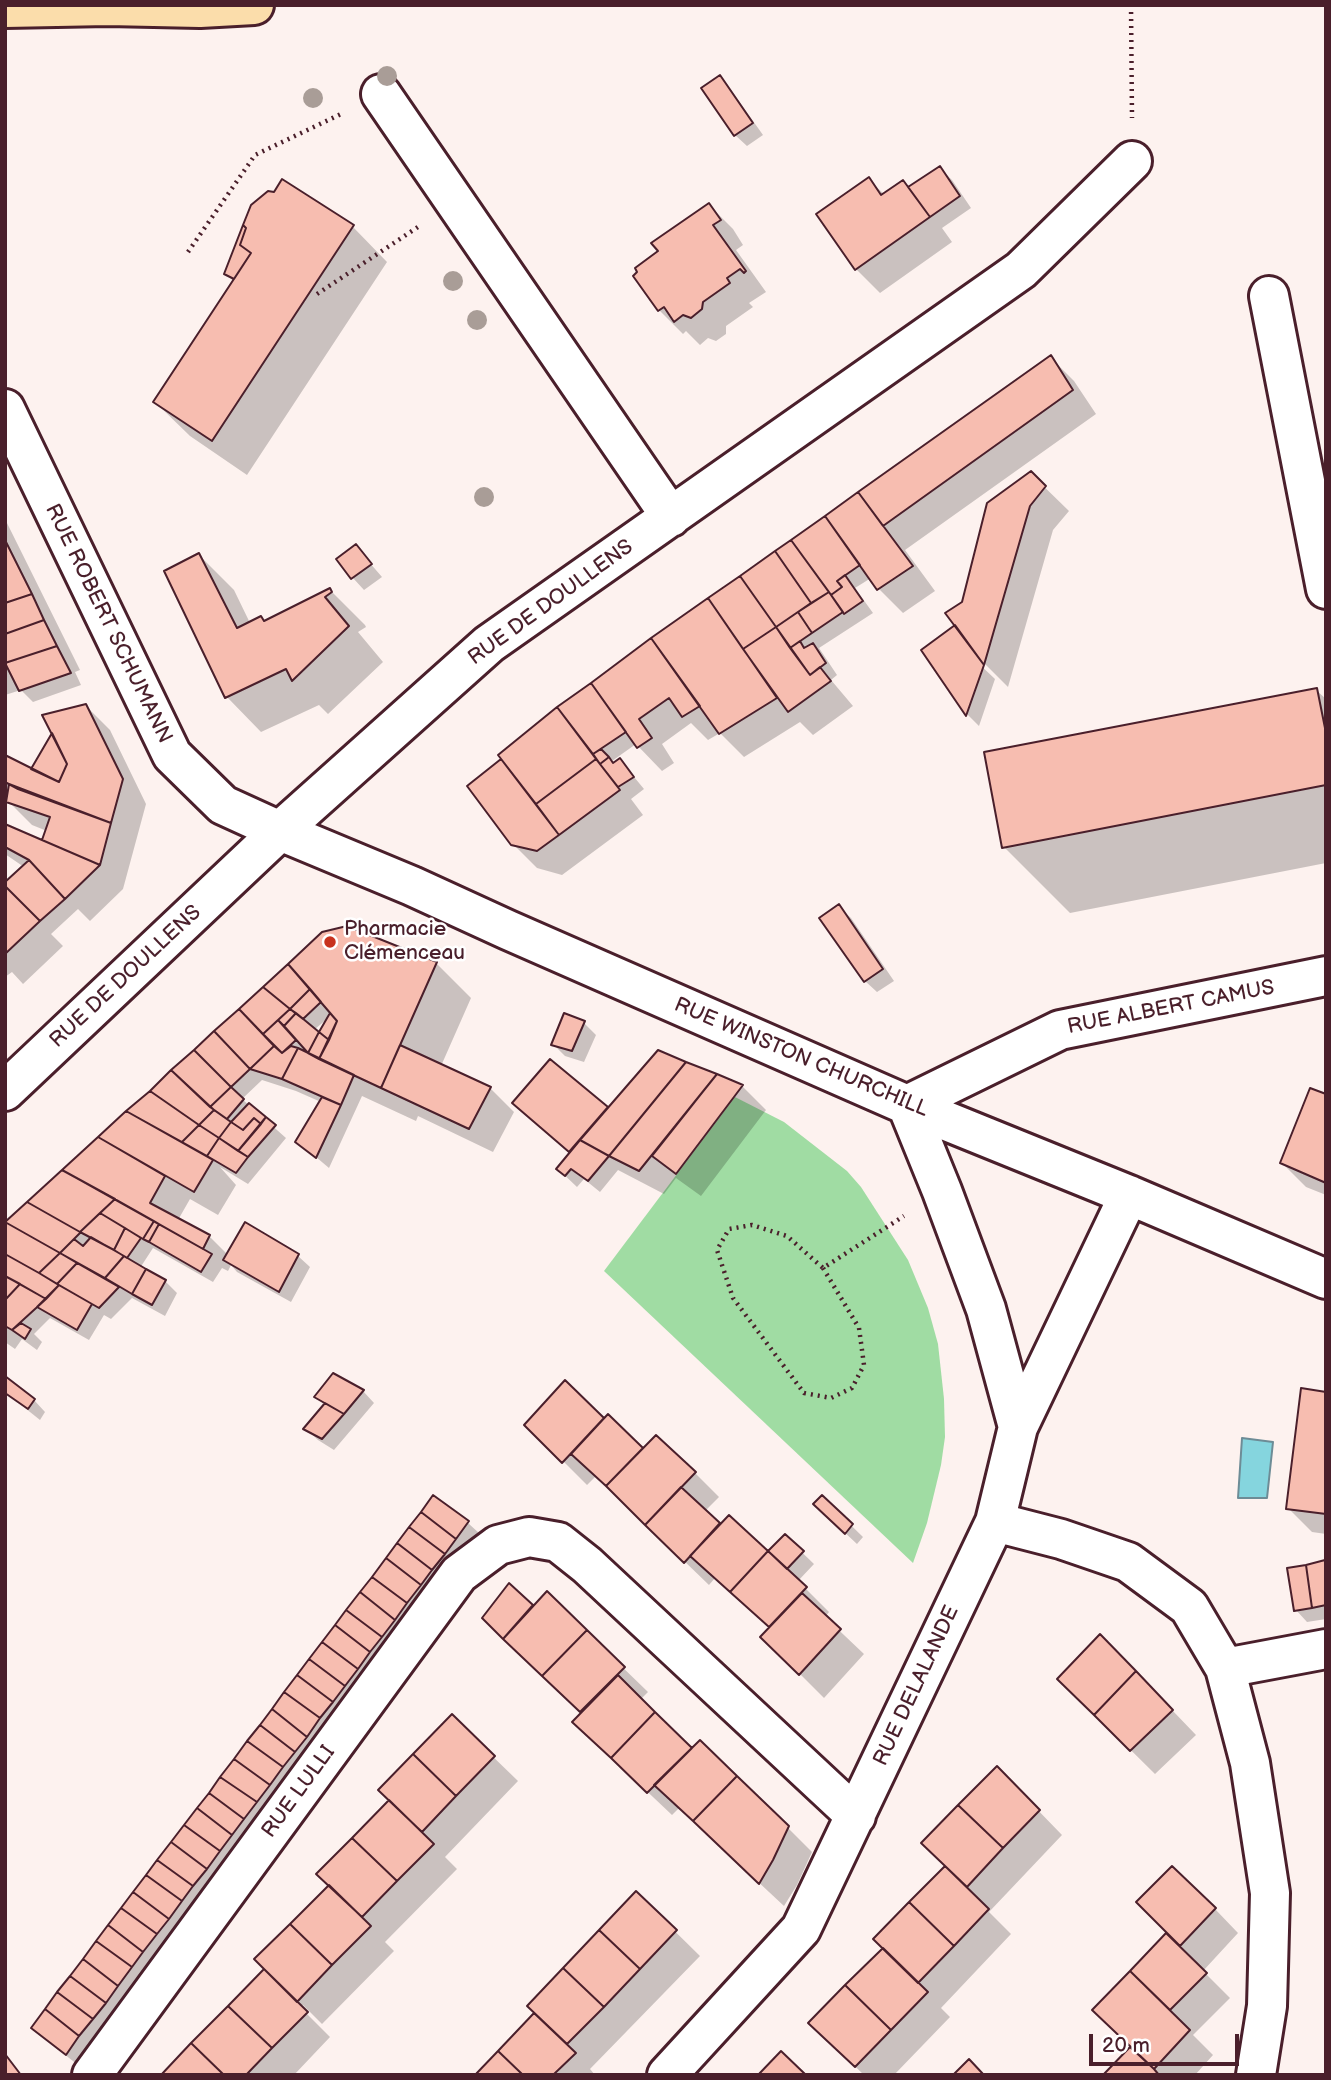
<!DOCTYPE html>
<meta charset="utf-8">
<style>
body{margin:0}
#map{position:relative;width:1331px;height:2080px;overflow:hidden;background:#fdf2ef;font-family:"Balsamiq Sans",sans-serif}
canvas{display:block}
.frame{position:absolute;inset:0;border:7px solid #4a1f2b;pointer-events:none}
.scale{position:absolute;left:1089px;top:2034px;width:150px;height:32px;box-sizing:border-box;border:4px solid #4a1f2b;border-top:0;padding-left:9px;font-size:21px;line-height:24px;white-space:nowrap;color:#4a1f2b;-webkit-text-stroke:5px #fff;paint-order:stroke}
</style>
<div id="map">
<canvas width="1331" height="2080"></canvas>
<div class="frame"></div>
<div class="scale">20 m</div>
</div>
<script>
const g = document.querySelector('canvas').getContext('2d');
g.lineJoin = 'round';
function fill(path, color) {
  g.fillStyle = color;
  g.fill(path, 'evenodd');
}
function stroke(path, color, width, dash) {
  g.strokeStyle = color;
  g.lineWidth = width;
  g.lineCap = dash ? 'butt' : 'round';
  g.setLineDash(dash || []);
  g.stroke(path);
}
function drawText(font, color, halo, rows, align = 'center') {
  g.font = font + ' "Balsamiq Sans",sans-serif';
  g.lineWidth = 5;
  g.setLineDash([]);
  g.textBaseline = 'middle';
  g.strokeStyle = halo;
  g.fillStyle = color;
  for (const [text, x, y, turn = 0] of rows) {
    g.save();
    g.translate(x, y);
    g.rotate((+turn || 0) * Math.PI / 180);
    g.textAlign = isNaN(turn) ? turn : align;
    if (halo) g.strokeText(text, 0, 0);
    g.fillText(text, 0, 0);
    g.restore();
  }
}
fill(new Path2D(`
 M735,1097L784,1122L847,1171L861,1187L908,1260L928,1308L938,1344L944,1399L945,1437L941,1465L927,1523L913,1563L604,1271Z`), '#a0dca3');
const water = new Path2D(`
 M1242,1438L1273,1442L1267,1498H1238Z`);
fill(water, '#85d5de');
stroke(water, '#6d8c96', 2);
fill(new Path2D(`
 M720,78L731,90L763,135L747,146L735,135Z
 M940,168L952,180L971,208L942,228L952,242L880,293L856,269L869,180L885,195L909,189Z
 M709,205L733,229L743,245L736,250L766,292L749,303L753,307L726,326V334L716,341L708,338L700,345L686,331L683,334L659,310L661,252Z
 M353,227L387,262L247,475L190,436L155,402L234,282L226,273Z
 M1050,357L1074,381L1096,414L905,550L935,591L903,613L879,589L871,578L855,588L873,613L819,648L837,675L831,680L853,706L813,735L800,722L744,757L720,733L708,740L691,723L662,744L674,763L662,771L636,744L612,761L614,764L620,760L644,789L631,799L643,815L562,875L537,868L513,844L469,786L504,759L558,709Z
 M1030,473L1069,511L1053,530L1008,687L979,658L976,661L995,679L979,726L968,715L923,651L957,626L963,603Z
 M5,519L80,670L75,672L81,685L33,702L21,690L5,695Z
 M356,547L382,577L364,590L353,578L339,559Z
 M199,555L234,590L250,623L265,622L330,590L365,625L366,627L358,632L383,662L328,714L319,705L261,732L227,697Z
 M1316,690L1326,699V863L1070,913L1004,847Z
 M86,706L110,730L146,804L123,889L90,921L78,909L51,934L63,946L23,984L12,972L5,977V885L24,867L5,854V826L44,843L47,831L32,825L8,801L7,794L5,792V756L32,770Z
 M839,907L851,918L894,981L877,992L865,981Z
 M347,927L436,963L471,998L441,1066L490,1088L514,1112L493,1152L418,1116L416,1121L362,1096L329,1168L297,1141L321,1102L296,1091L262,1080L242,1099L286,1138L248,1184L220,1167L236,1185L218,1215L190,1199L178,1220L209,1236L228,1255L245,1224L298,1256L310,1267L291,1302L237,1272L231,1265L228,1271L222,1268L213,1282L153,1248L140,1268L165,1281L177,1293L165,1316L132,1298L111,1319L104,1315L89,1340L50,1318L34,1334L42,1342L37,1350L22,1339L15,1349L5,1342V1224L323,934ZM328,1018L319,1035L314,1030Z
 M584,1023L596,1035L584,1062L565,1056L553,1044Z
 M659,1052L742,1086L766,1110L701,1196L676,1178L664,1194L618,1170L600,1192L584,1179L577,1187L558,1169L570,1154L515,1103L550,1062L608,1109Z
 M1326,1096V1195L1306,1187L1282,1163Z
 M334,1376L363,1391L374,1403L334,1450L318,1440L306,1429L325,1406L317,1397Z
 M565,1383L604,1421L608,1417L643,1450L695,1473L719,1497L705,1511L721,1526L774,1559L785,1536L814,1564L798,1581L829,1612L825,1617L864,1654L824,1698L763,1637L770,1628L715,1578L709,1585L596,1476L587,1485L527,1425Z
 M5,1392L34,1400L45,1412L40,1420Z
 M1326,1393V1534L1312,1532L1288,1508Z
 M434,1497L468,1523L480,1534L78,2065L45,2039L33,2028Z
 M822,1497L863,1537L857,1544L827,1516Z
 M1326,1562V1619L1307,1622L1296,1610L1289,1570Z
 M509,1585L533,1608L547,1594L648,1692L640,1700L692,1750L787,1827L812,1852L797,1885L784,1906L679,1808L672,1815L598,1745L587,1717L484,1618Z
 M1124,1660L1196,1735L1155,1774L1059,1679Z
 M452,1717L518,1781L445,1857L457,1869L385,1942L394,1951L322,2024L303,2005L300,2007L330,2037L294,2075H164L266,1969L331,1886Z
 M997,1768L1062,1835L989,1912L1011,1934L941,2008L950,2017L894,2075H864L835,2047L885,1948L876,1939L947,1866Z
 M636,1893L700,1956L590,2069L595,2075H478L537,2013Z
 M1215,1909L1238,1933L1203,1971L1230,1998L1193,2035L1213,2055L1195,2075H1105L1132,2047L1095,2010L1169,1933Z`), '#0003');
const building = new Path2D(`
 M720,75L753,123L734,136L701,88Z
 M940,166L960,196L930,217L908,187Z
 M869,177L881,195L903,180L930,217L855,270L816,214Z
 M282,179L354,225L212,441L153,402L251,253L240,245L246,228L243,225L251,205L268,191L274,192Z
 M709,203L721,220L713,225L746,271L744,273L740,269L727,278L730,283L703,302L702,309L691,318L683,315L674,322L664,307L658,311L633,276L637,272L635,268L658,251L651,243Z
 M243,225L246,228L240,245L251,253L234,279L224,274Z
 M1051,355L1073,390L883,526L858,492Z
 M1031,471L1046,486L1030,506L984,665L945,613L962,602L987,503Z
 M858,492L913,566L877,590L825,516Z
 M825,516L860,565L837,581L842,587L831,595L791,540Z
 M5,540L32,594L5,603Z
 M791,540L829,592L811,603L775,551Z
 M356,544L372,564L351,579L336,559Z
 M775,551L811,603L776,627L740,576Z
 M199,553L237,628L261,616L264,621L330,588L332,592L325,597L349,626L292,681L286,669L225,698L164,571Z
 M845,575L863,601L844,614L831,595L842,587L837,581Z
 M740,576L776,627L743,649L708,598Z
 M829,592L843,612L812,633L798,612Z
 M32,594L44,620L5,634V603Z
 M708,598L777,698L719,734L651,638Z
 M798,612L812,633L790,648L776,627Z
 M44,620L57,646L5,663V634Z
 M955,625L984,665L966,716L921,650Z
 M776,627L810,675L820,667L831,681L788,712L743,649Z
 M651,638L700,706L682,717L669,698L639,719L652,738L637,748L591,683Z
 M800,641L804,648L813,643L826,663L810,675L790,648Z
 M57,646L71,673L19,691L5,663Z
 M591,683L626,732L593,754L557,707Z
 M1317,688L1326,733V785L1002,848L984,752Z
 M86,704L123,779L111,823L18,789L5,782V755L59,782L67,764L42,715Z
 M557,707L596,759L536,804L498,755Z
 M52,733L67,764L59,782L31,769Z
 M601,749L609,757L600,764L593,754Z
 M609,757L613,763L620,758L634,777L618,787L600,764Z
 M501,759L559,835L537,851L511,845L467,786Z
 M596,759L620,790L559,835L536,804Z
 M9,784L111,823L100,865L42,840L50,817L6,802Z
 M5,824L42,840L100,865L65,899L29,860L5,847Z
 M29,860L65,899L40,921L5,886V882Z
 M5,886L40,921L5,954Z
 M839,904L883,969L864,982L819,918Z
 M347,926L437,962L381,1088L319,1059L337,1021L288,964L322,932Z
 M288,964L310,989L290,1009L263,987Z
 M263,987L290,1009L263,1034L239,1009Z
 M310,989L321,1002L303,1019L290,1009Z
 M239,1009L274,1046L250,1069L214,1031Z
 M290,1009L296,1013L284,1026L278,1020Z
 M296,1013L319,1032L308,1053L284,1026Z
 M330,1013L337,1021L329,1040L319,1032Z
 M564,1013L585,1021L572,1051L551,1045Z
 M278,1020L296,1040L282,1053L263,1034Z
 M214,1031L250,1069L231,1087L194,1050Z
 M319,1032L329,1040L319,1059L308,1053Z
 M400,1045L491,1087L469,1129L381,1088Z
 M274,1046L282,1053L291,1046L298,1048L282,1079L250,1069Z
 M298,1048L354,1075L341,1105L282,1079Z
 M194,1050L231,1087L210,1107L171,1070Z
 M658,1050L686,1062L609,1156L580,1140Z
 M550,1059L608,1107L569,1152L512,1103Z
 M686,1062L717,1074L639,1171L609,1156Z
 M171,1070L214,1110L199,1125L150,1091Z
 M717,1074L743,1085L676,1174L652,1156Z
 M231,1087L244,1099L227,1119L210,1107Z
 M1310,1088L1326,1094V1183L1280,1163Z
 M150,1091L199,1125L182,1142L126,1111Z
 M322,1097L341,1105L316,1158L295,1142Z
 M249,1103L266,1117L261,1124L254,1118L243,1130L231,1122Z
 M214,1110L231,1122L219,1138L199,1125Z
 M126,1111L213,1160L194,1192L98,1137Z
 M266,1117L276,1125L248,1157L238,1151Z
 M254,1118L261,1124L238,1151L219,1138L231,1122L243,1130Z
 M199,1125L219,1138L207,1156L182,1142Z
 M98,1137L165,1176L150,1203L210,1235L203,1249L62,1170Z
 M219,1138L248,1157L236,1173L207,1156Z
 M580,1140L609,1156L588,1181L571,1169L565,1176L556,1169Z
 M62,1170L115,1199L80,1232L27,1202Z
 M115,1199L154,1221L143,1239L100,1213Z
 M27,1202L80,1232H81L60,1253L5,1222Z
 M100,1213L125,1228L114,1250L80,1232Z
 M154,1221L159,1224L149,1242L143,1239Z
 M5,1222L60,1253L39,1273L5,1254Z
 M245,1222L299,1254L279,1292L223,1260Z
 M159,1224L212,1254L201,1272L149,1242Z
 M125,1228L141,1238L127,1258L114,1250Z
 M91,1237L124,1256L105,1278L60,1253L74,1239L83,1246Z
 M60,1253L77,1263L57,1284L39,1273Z
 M5,1254L39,1273L59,1285L46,1299L5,1276Z
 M124,1256L146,1269L132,1294L105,1278Z
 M77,1263L119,1287L99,1308L57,1284Z
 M146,1269L166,1280L152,1305L132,1294Z
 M5,1276L20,1284L5,1300Z
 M20,1284L46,1299L12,1330L5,1326V1300Z
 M59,1285L92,1304L77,1330L37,1307Z
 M21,1323L31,1329L25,1339L12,1330Z
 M333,1373L364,1390L344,1414L314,1397Z
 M5,1376L35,1399L28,1409L5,1393Z
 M565,1380L604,1418L562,1463L524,1425Z
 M1301,1388L1326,1392V1514L1286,1509Z
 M325,1403L344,1414L322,1439L303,1429Z
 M608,1414L643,1448L606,1486L571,1454Z
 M656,1435L696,1472L645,1525L606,1486Z
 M681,1487L720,1523L684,1563L645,1525Z
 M433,1495L469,1521L456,1539L421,1512Z
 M822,1495L853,1524L845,1534L813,1504Z
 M421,1512L456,1539L445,1554L409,1527Z
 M729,1515L768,1551L730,1592L690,1556Z
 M409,1527L445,1554L432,1570L397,1543Z
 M785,1534L804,1551L787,1569L768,1551Z
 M397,1543L432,1570L421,1585L386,1558Z
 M768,1551L807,1587L769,1627L730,1592Z
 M386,1558L421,1585L407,1603L372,1577Z
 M1325,1560L1326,1605L1312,1608L1306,1565Z
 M1306,1565L1312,1608L1294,1611L1287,1568Z
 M372,1577L407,1603L395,1620L360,1592Z
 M509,1583L533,1605L503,1639L482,1618Z
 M547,1591L587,1630L542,1676L503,1639Z
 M360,1592L395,1620L382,1637L346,1610Z
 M802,1593L841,1629L799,1675L760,1637Z
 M346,1610L382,1637L370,1652L335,1625Z
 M335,1625L370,1652L358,1669L322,1642Z
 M587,1630L625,1667L580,1712L542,1676Z
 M1100,1634L1136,1671L1094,1715L1057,1679Z
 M322,1642L358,1669L345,1686L309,1659Z
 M309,1659L345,1686L333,1702L297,1675Z
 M1136,1671L1173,1710L1130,1751L1094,1715Z
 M297,1675L333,1702L320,1718L284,1692Z
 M618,1675L655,1712L611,1758L572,1722Z
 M284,1692L320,1718L307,1737L272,1709Z
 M272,1709L307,1737L295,1752L260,1725Z
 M655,1712L692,1748L647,1793L611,1758Z
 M452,1714L495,1756L456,1796L413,1754Z
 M260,1725L295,1752L283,1767L247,1741Z
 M700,1740L737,1776L693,1821L654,1785Z
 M247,1741L283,1767L270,1785L234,1759Z
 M413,1754L456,1796L422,1832L378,1790Z
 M234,1759L270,1785L257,1802L220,1777Z
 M997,1766L1040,1810L1003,1848L958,1805Z
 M737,1776L789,1826L773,1860L759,1884L693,1821Z
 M220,1777L257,1802L244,1819L209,1793Z
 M209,1793L244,1819L232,1835L197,1808Z
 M389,1800L434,1844L397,1881L352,1838Z
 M958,1805L1003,1848L967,1887L921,1843Z
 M197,1808L232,1835L220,1851L184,1825Z
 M184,1825L220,1851L207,1869L171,1842Z
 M352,1838L397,1881L362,1917L316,1874Z
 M171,1842L207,1869L193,1886L157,1860Z
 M157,1860L193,1886L182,1901L146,1875Z
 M945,1866L989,1909L954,1946L909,1902Z
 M1172,1866L1216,1908L1180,1946L1136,1902Z
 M146,1875L182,1901L169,1919L133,1892Z
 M329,1885L371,1926L332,1965L290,1924Z
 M636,1891L677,1930L640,1969L599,1930Z
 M133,1892L169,1919L157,1934L121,1908Z
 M909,1902L954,1946L918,1983L873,1939Z
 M121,1908L157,1934L143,1952L108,1925Z
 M290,1924L332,1965L297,2002L254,1959Z
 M108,1925L143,1952L132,1967L96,1941Z
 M599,1930L640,1969L604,2007L563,1968Z
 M1166,1933L1207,1973L1170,2010L1130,1971Z
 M96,1941L132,1967L118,1986L83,1959Z
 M883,1948L928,1992L891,2030L845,1985Z
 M83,1959L118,1986L106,2003L70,1976Z
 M563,1968L604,2007L567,2044L527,2006Z
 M264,1969L308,2012L272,2048L228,2006Z
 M1130,1971L1190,2030L1154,2069L1092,2010Z
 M70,1976L106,2003L93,2019L57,1992Z
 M845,1985L891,2030L855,2067L808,2023Z
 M57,1992L93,2019L79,2036L45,2009Z
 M228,2006L272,2048L246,2075H224L191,2043Z
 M45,2009L79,2036L66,2055L31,2028Z
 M534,2013L576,2053L553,2075H523L498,2051Z
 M191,2043L224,2075H161Z
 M1130,2047L1154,2069L1159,2075H1103Z
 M498,2051L523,2075H475Z
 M781,2051L806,2075H758Z
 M5,2054L21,2075H5Z
 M969,2059L983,2074L982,2075H953Z`);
fill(building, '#f7bdb0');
stroke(building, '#4a1f2b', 2);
const minor = new Path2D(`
 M381,94L671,517
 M1269,296L1326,589
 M5,409L172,755L223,805L280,831L412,886L508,930L907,1105L1129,1195L1326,1279
 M5,1091L280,831L489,644L1021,270L1132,161
 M907,1105L1060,1030L1326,976
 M907,1105L942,1191L986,1309L1018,1427
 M995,1522L1061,1539L1128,1562L1189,1607L1225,1668L1250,1763L1270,1893L1267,2006L1256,2075
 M1225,1668L1326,1649
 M92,2075L459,1574L498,1545L529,1537L558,1542L587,1565L856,1816
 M667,2075L801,1929L995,1522L1018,1427L1129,1195`);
const major = new Path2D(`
 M5,8L108,6L200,8L254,5`);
stroke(minor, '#4a1f2b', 44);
stroke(major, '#4a1f2b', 44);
stroke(new Path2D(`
 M1131,5L1132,118
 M188,252L255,155L341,114
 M317,294L418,227
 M823,1268L859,1328L864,1365L852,1388L831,1398L804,1393L733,1298L717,1250L729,1229L752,1225L787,1236L823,1268L904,1216`), '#4a1f2b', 4.5, [2, 5]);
stroke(minor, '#fff', 38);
stroke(major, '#fbddab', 38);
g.fillStyle = '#a99d97';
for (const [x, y] of [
 [387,76],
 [313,98],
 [453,281],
 [477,320],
 [484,497]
]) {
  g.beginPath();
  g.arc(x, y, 10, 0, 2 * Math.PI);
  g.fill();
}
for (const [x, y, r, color] of [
 [330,942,7,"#c8321e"]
]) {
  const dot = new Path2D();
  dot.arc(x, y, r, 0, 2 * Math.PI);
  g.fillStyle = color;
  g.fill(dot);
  stroke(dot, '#fff', 2.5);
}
drawText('21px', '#4a1f2b', '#fff', [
 ["RUE DE DOULLENS",551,603,-36],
 ["RUE ROBERT SCHUMANN",108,624,64],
 ["RUE DE DOULLENS",126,977,-43],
 ["RUE ALBERT CAMUS",1171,1008,-11],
 ["RUE WINSTON CHURCHILL",801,1058,23],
 ["RUE DELALANDE",917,1686,-65],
 ["RUE LULLI",299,1792,-54]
]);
drawText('21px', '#4a1f2b', '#fff', [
 ["Pharmacie",344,930],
 ["Clémenceau",344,954]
], 'left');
</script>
